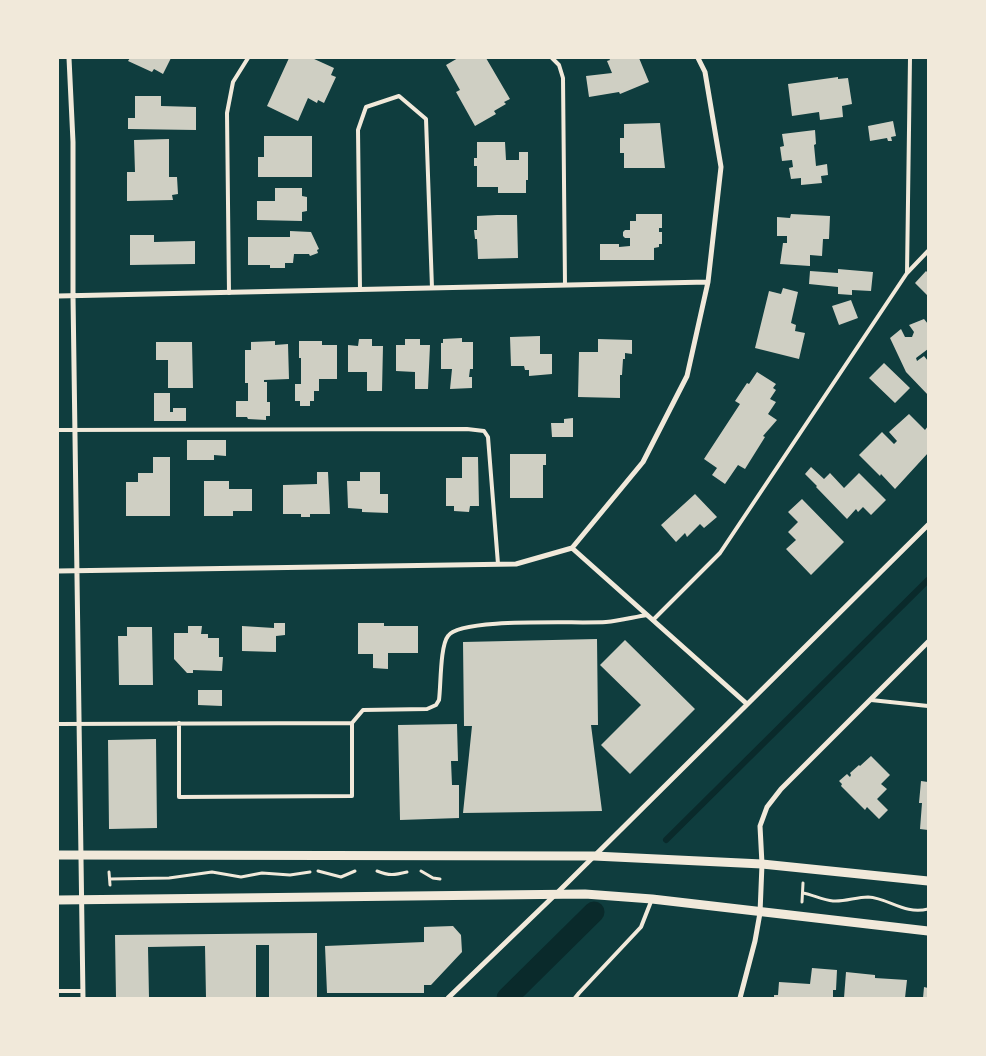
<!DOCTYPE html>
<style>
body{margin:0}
#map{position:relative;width:986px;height:1056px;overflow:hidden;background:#0f3d3e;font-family:"Noto Sans",sans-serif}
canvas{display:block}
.frame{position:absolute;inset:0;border:59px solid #f1e9da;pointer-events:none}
</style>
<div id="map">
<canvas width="986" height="1056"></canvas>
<div class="frame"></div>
</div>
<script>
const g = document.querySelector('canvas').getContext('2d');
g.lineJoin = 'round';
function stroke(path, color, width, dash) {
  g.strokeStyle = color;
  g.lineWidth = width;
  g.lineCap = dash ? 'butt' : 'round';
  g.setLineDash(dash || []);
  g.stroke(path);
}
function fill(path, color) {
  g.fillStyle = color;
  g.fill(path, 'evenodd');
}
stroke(new Path2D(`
 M666,840L928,580`), '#0a2a2b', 6);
stroke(new Path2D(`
 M507,998L594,912`), '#0a2a2b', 21);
fill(new Path2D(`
 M130,58H171L163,74L154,69L152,72L128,61Z
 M289,58H312L334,68L331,75L336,77L324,103L318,100L317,103L308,98L298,121L267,106Z
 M458,58H486L510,99L504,102L506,104L494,111L496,114L475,126L456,92L460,90L446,65Z
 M609,58H639L649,82L620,94L619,92L589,97L586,76L612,73L607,61L610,60Z
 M838,77V79L848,78L852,104L842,106L843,117L820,120L819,112L792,116L788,84Z
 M135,96H161V106L196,107V130L128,129V118H135Z
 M893,121L896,136L891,137L892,141H888L887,138L870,141L868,126Z
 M660,123L665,168H624V153H620V138H624V124Z
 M815,130L816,144L814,145L816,166L827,164L828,175L821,176L822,183L801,185V178L791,179L789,168L793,167L792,160L782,161L780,147L784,146L782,134Z
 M264,136H312V177H258V157H264Z
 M169,139V177H177L178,194L172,195L173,200L127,201V172H135L134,140Z
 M477,142H505L506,160H519V152H528V180H526V193H498V187H477V166H474V158H477Z
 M275,188H302V196L307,197V211L302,212V221L257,220V201H275Z
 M636,214H662V228H659V232H662V244H659V247L654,248V260H600V244H619V247L630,246V238H625L623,236V232L625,230H630V221H636Z
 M791,214L830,216L829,239H823L822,256L810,255V266L780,264L783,243H787V236H777V217L790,218Z
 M497,215H517L518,258L478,259L477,239H475L474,230H477V216Z
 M290,231L311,232L319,249L317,250L318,253L310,256L309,254H294L293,263H285V268H270V265H248V237H290Z
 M130,235H154V242L195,241V264L130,265Z
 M838,269L873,272L871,291L852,290V295L838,294V287L809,284L810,271L838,273Z
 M926,271L928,273V296L915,283Z
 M783,288L798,292L791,323L796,325L795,331L805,333L799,359L755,348L769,291L781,294Z
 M851,300L858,318L839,325L832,306Z
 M924,319L928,324V349L916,358L917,361L924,356L928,361V370L927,372L928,374V395L906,372L890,338L901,329L905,337H912L914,332L909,325Z
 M540,336V354H552V374L529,376V370H525L524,366H511L510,337Z
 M462,338V342H473V369H470L469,377H472V388L450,389L452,369H441V343H443V339Z
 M359,339H372V346H383L382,391H367V372H348V345L358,346Z
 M405,339H420V345H430L428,389H415V372L396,371V345H405Z
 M598,339L632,340V354L625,353V359H623L622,375H620V398L578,397L579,352H598Z
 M275,341V345L288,344L289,379L264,380V382H267V402H270V416H266V420L248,419L247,417H236V401H248V383H245V350H251V342Z
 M299,341H322V345H337V379H319V391H314V401H310V406H300V401H295V384H301V358H299Z
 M156,342H192L193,388H168V360H156Z
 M884,363L910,388L895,403L869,378Z
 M757,372L776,384L773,388L776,390L770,399L776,402L768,414L777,420L763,436L765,437L745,469L738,465L725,484L712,475L717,468L704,459L740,404L735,401L747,383L749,384Z
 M154,393H170V412H173V408H186V421H154Z
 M909,414L925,430L928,426V453L895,489L881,474L880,476L859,455L882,432L894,444L897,441L889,432Z
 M573,418V437H552L551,423H564V419Z
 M187,440H226V456L214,455V460H187Z
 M510,454H546V465H543V498H510Z
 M153,457H170V516H126V482H138V473H153Z
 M462,457H478L479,506H470L469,512L454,511V506H446V478H462Z
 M811,467L824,479L830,473L844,488L859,473L886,500L871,515L863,507L858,512L856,509L847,519L816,487L817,486L805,474Z
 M317,472H328L330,514H310V517H301V514H283V485L317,484Z
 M360,472H380V494H388V513L362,512V509L348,508L347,481H360Z
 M204,481H229V489H252V511H233V516H204Z
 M695,494L717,517L704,528L700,524L687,537L685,533L676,542L661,525Z
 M802,499L844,542L811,575L786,549L796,540L788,532L798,522L788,512Z
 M274,623H285V635L276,636V652L242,651V626L274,628Z
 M358,623H384V626H418V653H388V669L373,668V654H358Z
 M188,626H202L201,634H208V638H219V657H223L222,671L193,670V673H187L174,659V633H188Z
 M127,627H152L153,685H119L118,636H127Z
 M597,639L598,725H591L602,811L463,813L472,726H464L463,642Z
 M625,640L695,709L630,774L601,745L641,705L600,665Z
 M198,690H222V706L198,705Z
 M457,724L458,761H451L452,785H459V818L400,820L398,725Z
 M156,739L157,828L109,829L108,740Z
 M871,756L890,775L881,784L887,789L877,799L888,810L879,819L867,807L865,810L841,786L842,784L839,781L847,774L850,777L851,775L850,773L859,765L860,766Z
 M921,781L928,782V830L920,829L922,803H919Z
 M453,926L461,935L462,952L431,985H424V993H327L325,946L424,942V927Z
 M317,933V998H269V945H256V998H206L205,946L148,947L149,998H116L115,935Z
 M812,968L837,970L836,990H833V998H774V995H778L779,982L810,984Z
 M846,972L875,975V978L907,980L905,998H844Z
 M924,987L928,988V998H923Z`), '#cfcfc3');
stroke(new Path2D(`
 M318,871L341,877L355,871
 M377,871C389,876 395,875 407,872
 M421,871L433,878L440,879
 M109,872L110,885
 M110,879L169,878L212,872L241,877L262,873L290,875L310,872
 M803,893C813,895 823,900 833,901C845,902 856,897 868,897C889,898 904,915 928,909
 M802,902L803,883`), '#f1e9da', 3);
stroke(new Path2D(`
 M552,58L559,65L563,78L565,285
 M907,273L928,251
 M360,290L358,130L366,107L399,96L426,119L432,288
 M229,293L227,113L233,82L248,58
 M58,430L467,429L484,431L488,437L498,564
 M653,620L720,553L907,273L910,58
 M871,700L928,706
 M352,723L363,710L427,709L436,705L439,700C441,685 440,646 448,636C460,617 579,624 606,622C620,621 634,617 647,615
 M58,724L352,723V796L179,797V723
 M58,991H83
 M575,998L579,993L641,927L652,899`), '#f1e9da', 4);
stroke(new Path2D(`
 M69,58L73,142V296L83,998
 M58,296L708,282
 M572,548L643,462L687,376L708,282L721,167L705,72L698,58
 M58,571L516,564L572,548L747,704
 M448,998L557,893L928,525
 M740,998L755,941L760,913L762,864L760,826L767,807L781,789L928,642`), '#f1e9da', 5);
stroke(new Path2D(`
 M58,855L594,856L762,864L928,881
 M58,900L585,894L652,899L928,931`), '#f1e9da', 9);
</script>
